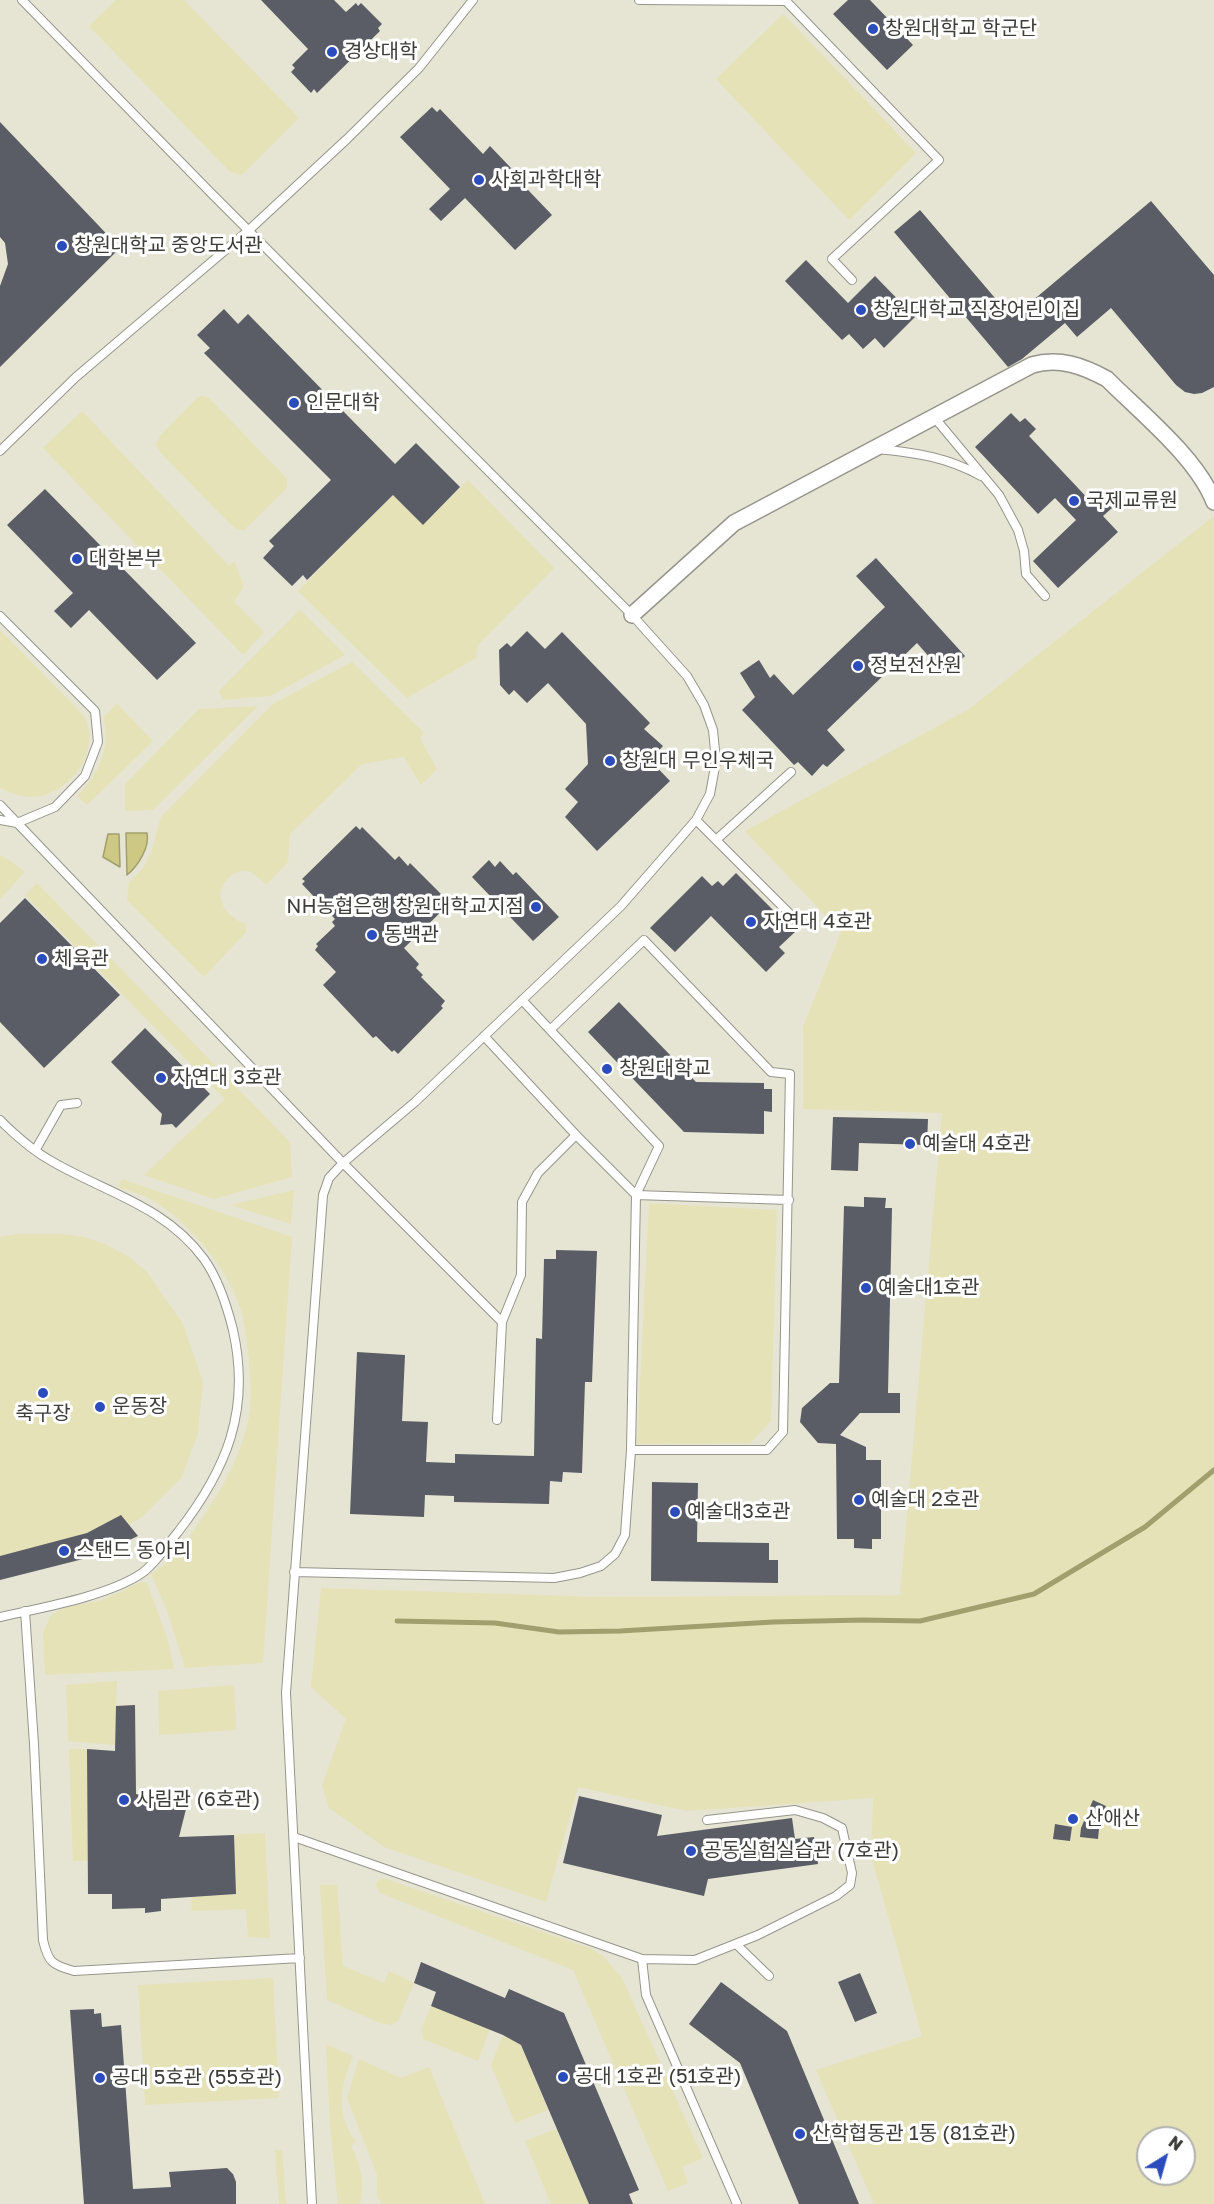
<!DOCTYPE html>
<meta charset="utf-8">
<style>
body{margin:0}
#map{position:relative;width:1214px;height:2204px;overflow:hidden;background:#efeee4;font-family:"Golos Text",sans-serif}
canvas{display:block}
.north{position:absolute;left:1136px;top:2126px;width:60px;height:60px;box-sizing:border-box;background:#fff;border:2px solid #b1b1b0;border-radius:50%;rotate:37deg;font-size:16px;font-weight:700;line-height:24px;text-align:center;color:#3d3d39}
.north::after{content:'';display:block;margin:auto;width:21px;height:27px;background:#2a4cbc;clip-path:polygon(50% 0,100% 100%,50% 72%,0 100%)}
</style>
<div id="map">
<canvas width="1214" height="2204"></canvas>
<div class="north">N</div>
</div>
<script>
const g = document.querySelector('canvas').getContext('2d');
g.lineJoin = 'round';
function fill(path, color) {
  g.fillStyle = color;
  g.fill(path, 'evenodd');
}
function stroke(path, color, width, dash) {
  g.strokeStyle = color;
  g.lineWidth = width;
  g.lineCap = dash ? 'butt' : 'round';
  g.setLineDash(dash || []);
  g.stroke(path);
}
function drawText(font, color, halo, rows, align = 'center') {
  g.font = font + ' "Golos Text","Noto Sans KR",sans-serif';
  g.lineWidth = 6;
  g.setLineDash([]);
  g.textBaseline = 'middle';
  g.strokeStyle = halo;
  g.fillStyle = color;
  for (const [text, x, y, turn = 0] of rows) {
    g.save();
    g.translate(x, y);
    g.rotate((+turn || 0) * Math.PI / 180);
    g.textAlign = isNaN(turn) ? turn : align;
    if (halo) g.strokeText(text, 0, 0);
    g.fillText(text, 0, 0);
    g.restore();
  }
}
fill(new Path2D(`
 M0,0H1214V2204H0ZM1148,2138H1184V2174H1148Z`), '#e6e5d3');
fill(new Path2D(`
 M116,0H184L299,118L244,173L240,175L229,171L89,26Z
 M783,14L916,153L849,220L716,79Z
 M203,396L210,399L287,479V488L244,530H238L231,525L160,452L156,445L160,436L198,397Z
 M82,411L229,566L234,561L244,586L234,602L264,632L243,655L43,448Z
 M468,480L554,568L478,645L476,658L407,698L298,591L393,495L423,524Z
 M1214,516V2204H874L816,2070L922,2036L871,1856L873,1798L687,1811L578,1787L546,1902L384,1847L329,1808L322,1785L346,1719L311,1687L321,1588L600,1597L900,1595L942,1113L803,1109V1027L841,932L745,831L969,709ZM1148,2138H1184V2174H1148Z
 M300,610L345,655L270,696L223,700L219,691Z
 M0,630L83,715C102,744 76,787 44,795C28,799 14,795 0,788Z
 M352,662L424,733L420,738L437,769L421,785L404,757L362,764L290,834L288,862L266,885C261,880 255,873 247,871C241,870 234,873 230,877C210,894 225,917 246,924V932L204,977L127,900L129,882C154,862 152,845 161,817L273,704Z
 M117,704L153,741L87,805L77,796C98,775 112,748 103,718Z
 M258,706L153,810L125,811V784L199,709Z
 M0,855L9,860L25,872L0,899Z
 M37,883L290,1142L292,1177L214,1199L144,1175L225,1099L25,895Z
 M122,1179L292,1237L263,1663L185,1668L167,1610L152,1576V1573C177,1559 191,1535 206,1512C224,1486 239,1457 247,1426C252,1407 251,1382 249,1362C247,1341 245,1319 237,1299C223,1263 183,1215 148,1198C139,1193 128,1191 118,1187Z
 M294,1190L291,1224L231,1205Z
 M649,1203L777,1210L771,1421L750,1443L637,1444Z
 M15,1234H62L84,1237L105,1244L128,1256L147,1272L183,1324L203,1382L198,1433L182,1477L141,1518L95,1542L0,1565V1237Z
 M141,1582L146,1583L148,1586L168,1641L174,1669L45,1675L43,1633L51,1615L64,1608L102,1600Z
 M117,1681L115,1745L68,1741L66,1685Z
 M234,1685L236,1730L159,1735L158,1691Z
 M69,1749H87L88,1861H73Z
 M265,1833L270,1938L248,1937L246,1909L192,1911L191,1897L236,1894L233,1835Z
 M383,1878L590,1948L603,1956L622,1978L703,2158L682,2167L688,2183L668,2191L573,1970L380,1893L376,1886L377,1882Z
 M320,1885H337L343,1966L384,1983L389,1971L414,1983L398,2021L392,2025L380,2023L327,2000Z
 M273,1978L279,2098L145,2105L138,1985Z
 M431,2006L490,2029L478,2061L423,2039L421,2030Z
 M503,2035L521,2045L548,2110L515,2123L491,2065Z
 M326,2044L353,2056C340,2087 335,2112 356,2142L351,2146C361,2165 365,2183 360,2204H338L330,2126Z
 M359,2059L401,2078L429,2067L485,2204H383L377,2197V2175L347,2098Z
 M556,2129L589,2204H551L525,2141Z
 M275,2150H282L286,2204H279Z`), '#e5e2b8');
const water = new Path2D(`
 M126,833H147C150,847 138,866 127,875Z
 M108,834H119L120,867L103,857Z`);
fill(water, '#cdc985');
stroke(water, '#a29f6e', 1.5);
stroke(new Path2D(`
 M397,1621L495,1623L559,1632L620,1631L773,1622L862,1620L920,1621L1034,1594L1145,1527L1214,1470`), '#a29f6e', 5);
fill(new Path2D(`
 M261,0H334L346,12L356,3L358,6L361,3L382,24L378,28L380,31L317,93L314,89L311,93L291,72L295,68L292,65L308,49Z
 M848,0H870L913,45L887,70L833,14Z
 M432,107L437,112L440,109L483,154L490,146L511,168L509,170L552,215L515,250L465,198L441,221L429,209L450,189L400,137Z
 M0,122L120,248L0,367V286L8,264L5,243L0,237Z
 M1151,201L1214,275V387L1202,393L1194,394L1185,392L1176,385L1111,308L1077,337L1065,323L1022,359L1008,367L894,232L920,210L1012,318Z
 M806,260L848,303L875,276L915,317L884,348L875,338L863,349L849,334L842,340L785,281Z
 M224,309L238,324L248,314L395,464L416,443L460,487L423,525L393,495L307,580L303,575L292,586L263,558L274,546L269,541L331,480L204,353L210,348L197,335Z
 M1011,413L1020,422L1025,418L1036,429L1029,436L1094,505L1102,498L1112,508L1103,516L1118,532L1058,588L1033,561L1076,520L1055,498L1038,514L975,447Z
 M45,489L196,643L157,680L89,610L71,628L54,611L73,593L7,525Z
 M876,558L965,656L945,675L917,643L827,730L845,750L827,767L823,764L812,776L798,762L794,765L742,710L755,697L740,673L759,660L770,678L774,674L793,695L885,607L856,576Z
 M527,631L545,649L562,632L650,723L644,729L663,746L650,760L670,781L597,851L565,817L578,802L565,789L588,764L586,724L548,683L527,703L514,690L509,695L500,685L499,650L507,643L511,647Z
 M356,826L360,830L362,827L395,860L399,856L408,866L410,863L447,900L445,902L448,905L404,948L419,964L416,968L423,975L421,977L445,1001L441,1006L443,1008L398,1054L394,1050L392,1052L376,1036L373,1038L323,985L336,972L315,950L318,946L316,944L335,926L332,922L335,919L302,884L305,881L302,879Z
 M489,860L495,867L500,861L513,875L516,872L559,917L533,941L472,877Z
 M736,873L795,932L779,947L785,953L766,972L711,916L675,952L650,928L702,876L712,886L718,881L723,886Z
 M25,898L120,995L44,1068L0,1022V923Z
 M619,1002L696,1082L764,1083V1089H772V1112L764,1111V1134L684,1132L588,1032Z
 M145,1028L210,1094L176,1128L172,1124L160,1125L162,1114L111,1062Z
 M833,1117L928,1119L927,1145L859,1143L858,1171L831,1170Z
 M864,1197L886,1198L885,1208H892L888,1393H900V1413H860L840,1435L866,1447V1460H881V1539H872V1549L854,1548V1539H837L836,1444L818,1443L800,1422L802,1408L830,1383H839L844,1206L864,1207Z
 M556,1250L597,1251L592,1382H585L582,1473L563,1472L562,1482L550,1481L549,1504L454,1502V1496L425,1495L424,1517L350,1514L357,1352L405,1355L402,1421L428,1422L426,1462L455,1463V1454L534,1456L536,1338L542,1339L544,1259H556Z
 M652,1482L698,1483L697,1542L769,1543V1560H778V1583L651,1581Z
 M121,1515L138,1536L95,1556L0,1580V1556L87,1533Z
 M135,1705L136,1794L187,1805L179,1837L234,1835L236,1894L161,1899V1911L145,1913V1908L112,1909V1894H88L87,1749L115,1751L116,1706Z
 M579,1796L662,1815L657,1836L792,1818L795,1839L814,1837L818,1864L708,1879L704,1896L563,1863Z
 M1093,1800L1106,1806L1100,1819L1098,1839L1080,1837L1081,1828Z
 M1055,1824L1072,1827L1070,1841L1053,1839Z
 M421,1962L505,1998L509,1989L564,2013L639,2190L629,2194L633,2204H589L521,2045L503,2035L431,2006L436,1992L414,1983Z
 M860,1973L877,2013L855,2022L838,1982Z
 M721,1982L787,2031L859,2204H799L740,2063L689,2024Z
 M94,2009V2014L101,2013L102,2027L121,2025L133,2189L171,2187L169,2172L227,2168L233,2174L236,2182V2204H84L70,2010Z`), '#5a5d66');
const service = new Path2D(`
 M22,0L212,194L632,615L687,676L704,705L713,730L716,761L710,794L696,820L621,906L415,1102L343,1163L329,1178L323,1195L286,1693L312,2204
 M639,0L786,1L939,160L832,259L852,280
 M934,417L999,495L1018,530L1024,551L1026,574L1045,596
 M878,449C917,453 947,457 981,476
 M0,451L76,377L249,230L347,139L419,68L473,0
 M0,616L95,711L98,742L85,776L55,807L17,823L0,820
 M0,805L343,1163L502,1322
 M696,820L798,922
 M716,840L791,772
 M550,1030L644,940L771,1072L790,1074L783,1432L767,1450H631
 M484,1036L576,1135L636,1195L789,1200
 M0,1120C15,1135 35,1152 53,1162C107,1193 165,1206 204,1259C219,1280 227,1306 233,1330C251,1410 227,1469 178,1532C167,1545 156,1563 142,1573C109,1596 40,1608 0,1617
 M36,1149L61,1105L77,1103
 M497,1420L502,1322L521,1275L522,1202L538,1173L576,1135
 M294,1572L554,1578L580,1573L601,1566L615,1554L625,1535L631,1450L636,1195L659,1146L522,1000
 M25,1611L34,1744L43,1940C48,1962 52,1965 74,1971L300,1958
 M294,1837L642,1959L695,1960L758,1935L836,1896L850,1885L852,1873L842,1828L823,1818L795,1810L707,1820
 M736,1944L769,1976
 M642,1959L646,1995L737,2204`);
const minor = new Path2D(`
 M632,615L734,523L1032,365C1059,357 1083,366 1107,379C1141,413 1197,458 1214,502`);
stroke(service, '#96958c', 10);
stroke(minor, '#96958c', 18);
stroke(service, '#fff', 8);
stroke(minor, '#fff', 15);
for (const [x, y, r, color] of [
 [873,29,6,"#2a4cbc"],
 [332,52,6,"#2a4cbc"],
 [479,180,6,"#2a4cbc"],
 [62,246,6,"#2a4cbc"],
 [861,310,6,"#2a4cbc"],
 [294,403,6,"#2a4cbc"],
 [1074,501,6,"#2a4cbc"],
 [77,559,6,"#2a4cbc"],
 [858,666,6,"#2a4cbc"],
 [610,761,6,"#2a4cbc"],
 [536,907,6,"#2a4cbc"],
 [751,922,6,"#2a4cbc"],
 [372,935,6,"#2a4cbc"],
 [42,959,6,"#2a4cbc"],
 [607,1069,6,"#2a4cbc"],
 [161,1078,6,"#2a4cbc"],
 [910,1144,6,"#2a4cbc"],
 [866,1288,6,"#2a4cbc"],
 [43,1393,6,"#2a4cbc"],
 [100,1407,6,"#2a4cbc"],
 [859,1500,6,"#2a4cbc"],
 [675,1512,6,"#2a4cbc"],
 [64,1551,6,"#2a4cbc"],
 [124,1800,6,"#2a4cbc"],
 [1073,1819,6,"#2a4cbc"],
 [691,1851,6,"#2a4cbc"],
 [563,2077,6,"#2a4cbc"],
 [100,2078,6,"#2a4cbc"],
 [800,2134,6,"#2a4cbc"]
]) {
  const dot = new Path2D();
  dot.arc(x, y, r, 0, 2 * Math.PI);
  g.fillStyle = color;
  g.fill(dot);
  stroke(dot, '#fff', 2);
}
drawText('20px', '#3d3d39', '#fff', [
 ["창원대학교 학군단",885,29],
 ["경상대학",344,52],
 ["사회과학대학",491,180],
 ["창원대학교 중앙도서관",74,246],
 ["창원대학교 직장어린이집",873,310],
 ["인문대학",306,403],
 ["국제교류원",1086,501],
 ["대학본부",89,559],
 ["정보전산원",870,666],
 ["창원대 무인우체국",622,761],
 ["NH농협은행 창원대학교지점",524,907,"right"],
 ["자연대 4호관",763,922],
 ["동백관",384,935],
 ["체육관",54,959],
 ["창원대학교",619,1069],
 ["자연대 3호관",173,1078],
 ["예술대 4호관",922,1144],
 ["예술대1호관",878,1288],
 ["운동장",112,1407],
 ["축구장",43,1414,"center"],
 ["예술대 2호관",871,1500],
 ["예술대3호관",687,1512],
 ["스탠드 동아리",76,1551],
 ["사림관 (6호관)",136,1800],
 ["산애산",1085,1819],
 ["공동실험실습관 (7호관)",703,1851],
 ["공대 1호관 (51호관)",575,2077],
 ["공대 5호관 (55호관)",112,2078],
 ["산학협동관 1동 (81호관)",812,2134]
], 'left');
</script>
